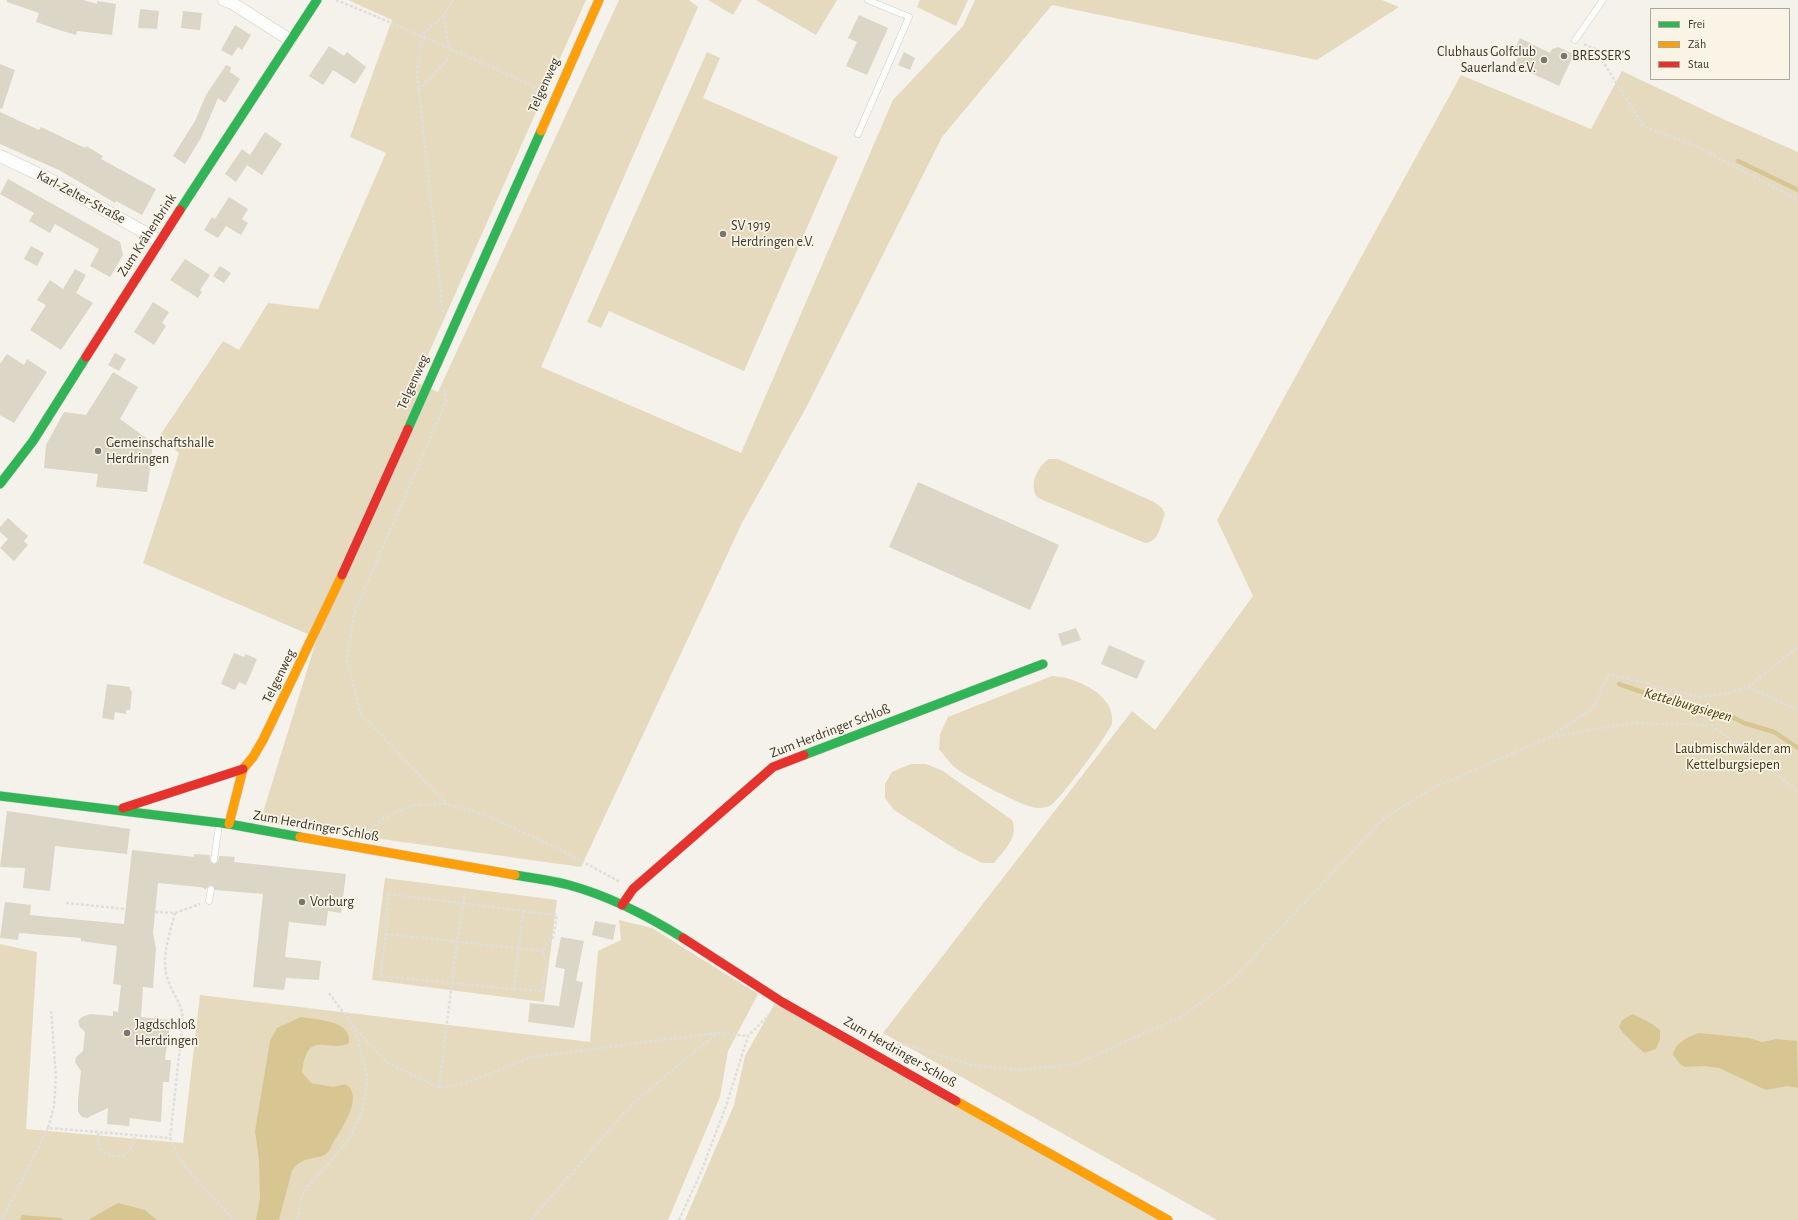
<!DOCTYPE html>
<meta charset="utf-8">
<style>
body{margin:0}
#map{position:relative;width:1798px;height:1220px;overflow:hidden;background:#f4f2ea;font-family:"Alegreya Sans",sans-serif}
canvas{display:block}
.legend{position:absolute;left:1650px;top:8px;width:140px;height:72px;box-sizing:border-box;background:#f9f4e5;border:1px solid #aba89c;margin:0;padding:5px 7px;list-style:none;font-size:12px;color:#37352f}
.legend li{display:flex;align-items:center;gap:8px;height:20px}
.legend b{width:20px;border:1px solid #aba89c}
</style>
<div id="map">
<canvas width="1798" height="1220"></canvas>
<ul class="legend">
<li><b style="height:5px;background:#30b455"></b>Frei</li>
<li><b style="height:5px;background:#ff9f0a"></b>Zäh</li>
<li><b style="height:5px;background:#e5322d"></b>Stau</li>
</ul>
</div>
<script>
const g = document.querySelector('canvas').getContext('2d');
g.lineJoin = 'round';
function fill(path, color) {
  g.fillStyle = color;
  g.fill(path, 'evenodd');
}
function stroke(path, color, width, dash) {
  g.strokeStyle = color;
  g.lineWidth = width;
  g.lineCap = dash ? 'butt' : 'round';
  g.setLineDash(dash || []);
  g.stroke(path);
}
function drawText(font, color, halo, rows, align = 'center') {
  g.font = font + ' "Alegreya Sans",sans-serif';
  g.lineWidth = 3.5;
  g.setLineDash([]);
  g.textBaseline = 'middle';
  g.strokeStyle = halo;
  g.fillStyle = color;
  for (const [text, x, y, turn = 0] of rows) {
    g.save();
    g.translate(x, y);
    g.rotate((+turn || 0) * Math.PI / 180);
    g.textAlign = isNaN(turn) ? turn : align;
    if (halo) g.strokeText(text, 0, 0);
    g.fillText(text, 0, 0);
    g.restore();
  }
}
fill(new Path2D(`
 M348,0H586L416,382L438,392L619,0H689L698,7L541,367L741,453L893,100L963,26L975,0H1382L1399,7L1317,60L1052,5L942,137L807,406L742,523L581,867L260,822L317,638L143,563L179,453L159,437L223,341L239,350L268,303L318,309L386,153L350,137L392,20Z
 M708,0H742L733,15Z
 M756,0H837L816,35Z
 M920,0H968L956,26L917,7Z
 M707,52L720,58L703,98L838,157L744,371L609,311L601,328L587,322Z
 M1622,71L1723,119L1798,152V1220H1217L883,1033L1132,711L1155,730L1253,596L1217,520L1461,75L1591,129Z
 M1049,459H1058L1154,502L1162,508L1165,514C1160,526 1159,542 1145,543L1038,498C1028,487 1037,466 1049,459Z
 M1052,676C1076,677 1116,695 1112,723C1111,731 1059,801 1051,805C1048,807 1042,808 1039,808C1026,809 969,778 957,769C950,764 944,755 939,749L940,734L948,717Z
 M911,764H926L943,771L1012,820C1019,837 1005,849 994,863H982L957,850L894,810L885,798V784L892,772Z
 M385,878L557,900L544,1002L372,980Z
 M619,920L652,928L758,994L728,1051L720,1097L668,1220H0V944L37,952L26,1129L183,1143L200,995L590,1042L598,951L621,940Z
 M775,1003L1159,1220H685L734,1105L745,1056Z`), '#e5dabd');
fill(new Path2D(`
 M1633,1014L1652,1024L1660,1030V1039L1656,1049L1644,1053L1623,1033L1619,1027L1622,1020Z
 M301,1017C318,1020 352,1020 349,1043C327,1054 308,1027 302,1072L311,1083L333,1087L345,1084C365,1094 342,1129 334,1141C332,1144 331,1149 328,1152C320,1161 302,1154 292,1171L279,1220H256L260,1198L259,1160L255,1131L270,1041L277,1028Z
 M1699,1033L1749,1038L1762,1042L1777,1039L1797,1041L1798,1088L1787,1086L1766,1090L1719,1068L1704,1066L1685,1067L1680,1064L1673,1055C1675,1042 1688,1037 1699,1033Z
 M118,1203L145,1210L157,1220H88Z
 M22,1215L61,1218L64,1220H20Z`), '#d8c692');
stroke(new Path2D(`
 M1738,161L1798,190
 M1619,684L1706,714L1724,713L1744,723L1774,732L1798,748`), '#d8c692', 4.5);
fill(new Path2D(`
 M7,0H83L97,4V1L116,4L112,35L77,31L76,35L59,30L36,22L39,13L7,2Z
 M140,9L159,11L157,29L138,28Z
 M183,11L202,13L200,30L181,28Z
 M859,15L888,28L867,75L846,66L857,42L848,38Z
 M235,25L251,35L242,50L238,47L232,56L221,50Z
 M1520,38L1550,53L1552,49L1558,47L1574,54L1559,86L1514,65L1520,53L1514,50Z
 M329,46L344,56L347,52L366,67L355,84L333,70L323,85L309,76Z
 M904,52L915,58L910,70L898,65Z
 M0,64L15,70L2,109L0,108Z
 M226,65L231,67L230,72L240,79L225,103L218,98L201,138L185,164L173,156L195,121L206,95Z
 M0,112L39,130L41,127L85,148L86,146L103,156L101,159L156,189L142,215L116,201L115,203L59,170L0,144Z
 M265,132L282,144L262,175L247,165L236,182L225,174L242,149L250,155Z
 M8,179L120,242L123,255L110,277L90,266L99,249L55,224L50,233L29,221L34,213L0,194Z
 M229,197L248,209L242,219L248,223L241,235L226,226L218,238L204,230L212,217L215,219Z
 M31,246L44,253L37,266L24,259Z
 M185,259L210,275L200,290L202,292L198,298L170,280Z
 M220,266L231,273L224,283L213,276Z
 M75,269L86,275L76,293L93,303L61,350L30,330L46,305L37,300L50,280L63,289Z
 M153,302L169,312L162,323L166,326L154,345L134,332Z
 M115,353L126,359L119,371L108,365Z
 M7,354L24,365L27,359L47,372L14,423L0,415V364Z
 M113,372L138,387L120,419L153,443L147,492L96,487L98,474L44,468L46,445L64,412L86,415Z
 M918,482L1059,545L1030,610L889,547Z
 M8,518L28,536L24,541L28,545L14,561L0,548L8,539L0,532V527Z
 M1076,628L1081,640L1062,646L1058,634Z
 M1109,645L1145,661L1137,679L1101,664Z
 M234,653L244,657L245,654L257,659L246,685L239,682L235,690L221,684Z
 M107,684L130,687V690L132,691L130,710H126V714L115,712L114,720L102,718Z
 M7,811L130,829L127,854L55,846L50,891L23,888L25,868L0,867Z
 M132,850L194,857V854L210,855V861L214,864L218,862L219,856L235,857L234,862L346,874L341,913L328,911L326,926L289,922L285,957L321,961L319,980L286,978L284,990L253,987L263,894L215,890L211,885L204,890V888L199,887L158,883L153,933L156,949L153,988L143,987L141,1017L171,1020L165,1058L166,1060H171L169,1082H163L161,1122L130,1118L129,1126L107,1124L108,1108L87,1118L82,1117L78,1112V1100L81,1071L75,1062L76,1057L83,1051L85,1032L79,1026L78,1021L82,1017L90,1014L113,1016V1011L118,1012L121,985L113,984L117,946L81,941V938L19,933L18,940L0,938L5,902L31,905L30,915L124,924Z
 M595,921L616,925L613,940L592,935Z
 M561,937L584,941L576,981L583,982L574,1028L528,1022L530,1003L559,1006L565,969L555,967Z`), '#dcd6c6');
const lane = new Path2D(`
 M1575,40L1603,0
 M858,134L909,17L868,0
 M214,860L219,825
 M209,901L211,889`);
const street = new Path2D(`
 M224,0L232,3L290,40
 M0,156L51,180L160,241`);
const fast = new Path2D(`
 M180,210L317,0
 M408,429L541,131
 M0,484L33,441L86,357
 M804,755L1043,664
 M0,796L229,824L300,837
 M515,875C532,878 551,880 569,885C609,896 648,916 683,938`);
const slow = new Path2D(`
 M541,131L599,0
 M229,824L243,769L253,757L263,740L342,575
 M300,837L515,875
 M956,1101L1168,1220`);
const jam = new Path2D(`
 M86,357L180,210
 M342,575L408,429
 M123,808L243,769
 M622,905L633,889L773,767L804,755
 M683,938L782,1002L956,1101`);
stroke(lane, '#cfcdc6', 7);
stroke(street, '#cfcdc6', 13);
stroke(fast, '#cfcdc6', 10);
stroke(slow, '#cfcdc6', 10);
stroke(jam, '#cfcdc6', 10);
stroke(new Path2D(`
 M336,0C406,28 474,60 543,90
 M1584,44L1595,49L1644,127L1696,146L1798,200
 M419,91C429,75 446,68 451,50L448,45L444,15
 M443,312L417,73L422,35L444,15L453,0
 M444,389L446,401L354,614L347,660L361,714L447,804
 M1748,687L1798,710
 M1552,737L1631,723L1711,725L1747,750L1798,792
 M367,833L382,819L412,805L447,804L486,815L563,851L620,882
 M388,894L523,911L514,989L380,976L386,934Z
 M66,903L126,909
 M155,912L175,913L200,904
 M175,913C170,934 160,959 168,980C173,996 182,1002 183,1020L170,1138L179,1158L193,1176L234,1220
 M386,934L543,951
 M514,989L542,991L548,963C540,954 544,945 553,938L557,915L523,911
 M329,993L354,1027L387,1062L439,1088L469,1082L531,1057L717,1033
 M51,1011L56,1076L54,1106L48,1128L170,1138
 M887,1043L907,1045L973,1065L1021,1070L1076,1064L1181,1017L1232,980L1383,819L1433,788L1550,737L1593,708L1609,674L1700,697L1723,694L1748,687L1798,647
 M439,1088L457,942L465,891
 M98,1133C98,1137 98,1142 99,1146C102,1155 119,1159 127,1153C132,1149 134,1141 135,1135
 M2,1220L48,1128
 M297,1220L302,1197L306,1189L347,1142L359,1119L366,1096L367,1075L355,1029
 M531,1220L632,1104L717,1033L748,1036
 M679,1220L701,1172L726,1106L748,1036L771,1013`), '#dfdedc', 2.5, [3, 2]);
stroke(lane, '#fdfdfc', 6);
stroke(street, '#fdfdfc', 12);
stroke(fast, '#30b455', 9);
stroke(slow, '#ff9f0a', 9);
stroke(jam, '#e5322d', 9);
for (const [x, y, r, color] of [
 [1564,56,4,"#797770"],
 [1544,60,4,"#797770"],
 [723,234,4,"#797770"],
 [98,451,4,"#797770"],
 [302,902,4,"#797770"],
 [127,1033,4,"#797770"]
]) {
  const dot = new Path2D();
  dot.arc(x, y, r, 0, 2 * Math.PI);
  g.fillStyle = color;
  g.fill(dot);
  stroke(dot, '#f9f4e5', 1.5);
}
drawText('14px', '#37352f', '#f9f4e5', [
 ["Clubhaus Golfclub",1536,52,"right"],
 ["Sauerland e.V.",1536,68,"right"],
 ["BRESSER'S",1572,56],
 ["SV 1919",731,226],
 ["Herdringen e.V.",731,242],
 ["Gemeinschaftshalle",106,443],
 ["Herdringen",106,459],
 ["Vorburg",310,902],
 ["Jagdschloß",135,1025],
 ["Herdringen",135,1041]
], 'left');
drawText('14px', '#37352f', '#f9f4e5', [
 ["Telgenweg",544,85,-66],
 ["Karl-Zelter-Straße",81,197,28],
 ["Zum Krähenbrink",147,235,-57],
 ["Telgenweg",413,382,-66],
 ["Telgenweg",279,676,-64],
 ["Zum Herdringer Schloß",830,731,-21],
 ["Zum Herdringer Schloß",316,826,10],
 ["Zum Herdringer Schloß",900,1052,30]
]);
drawText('14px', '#3c3212', '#f9f4e5', [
 ["Laubmischwälder am",1733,749],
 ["Kettelburgsiepen",1733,765]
]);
drawText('italic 15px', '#4c3b00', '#f9f4e5', [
 ["Kettelburgsiepen",1688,705,16]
]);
</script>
